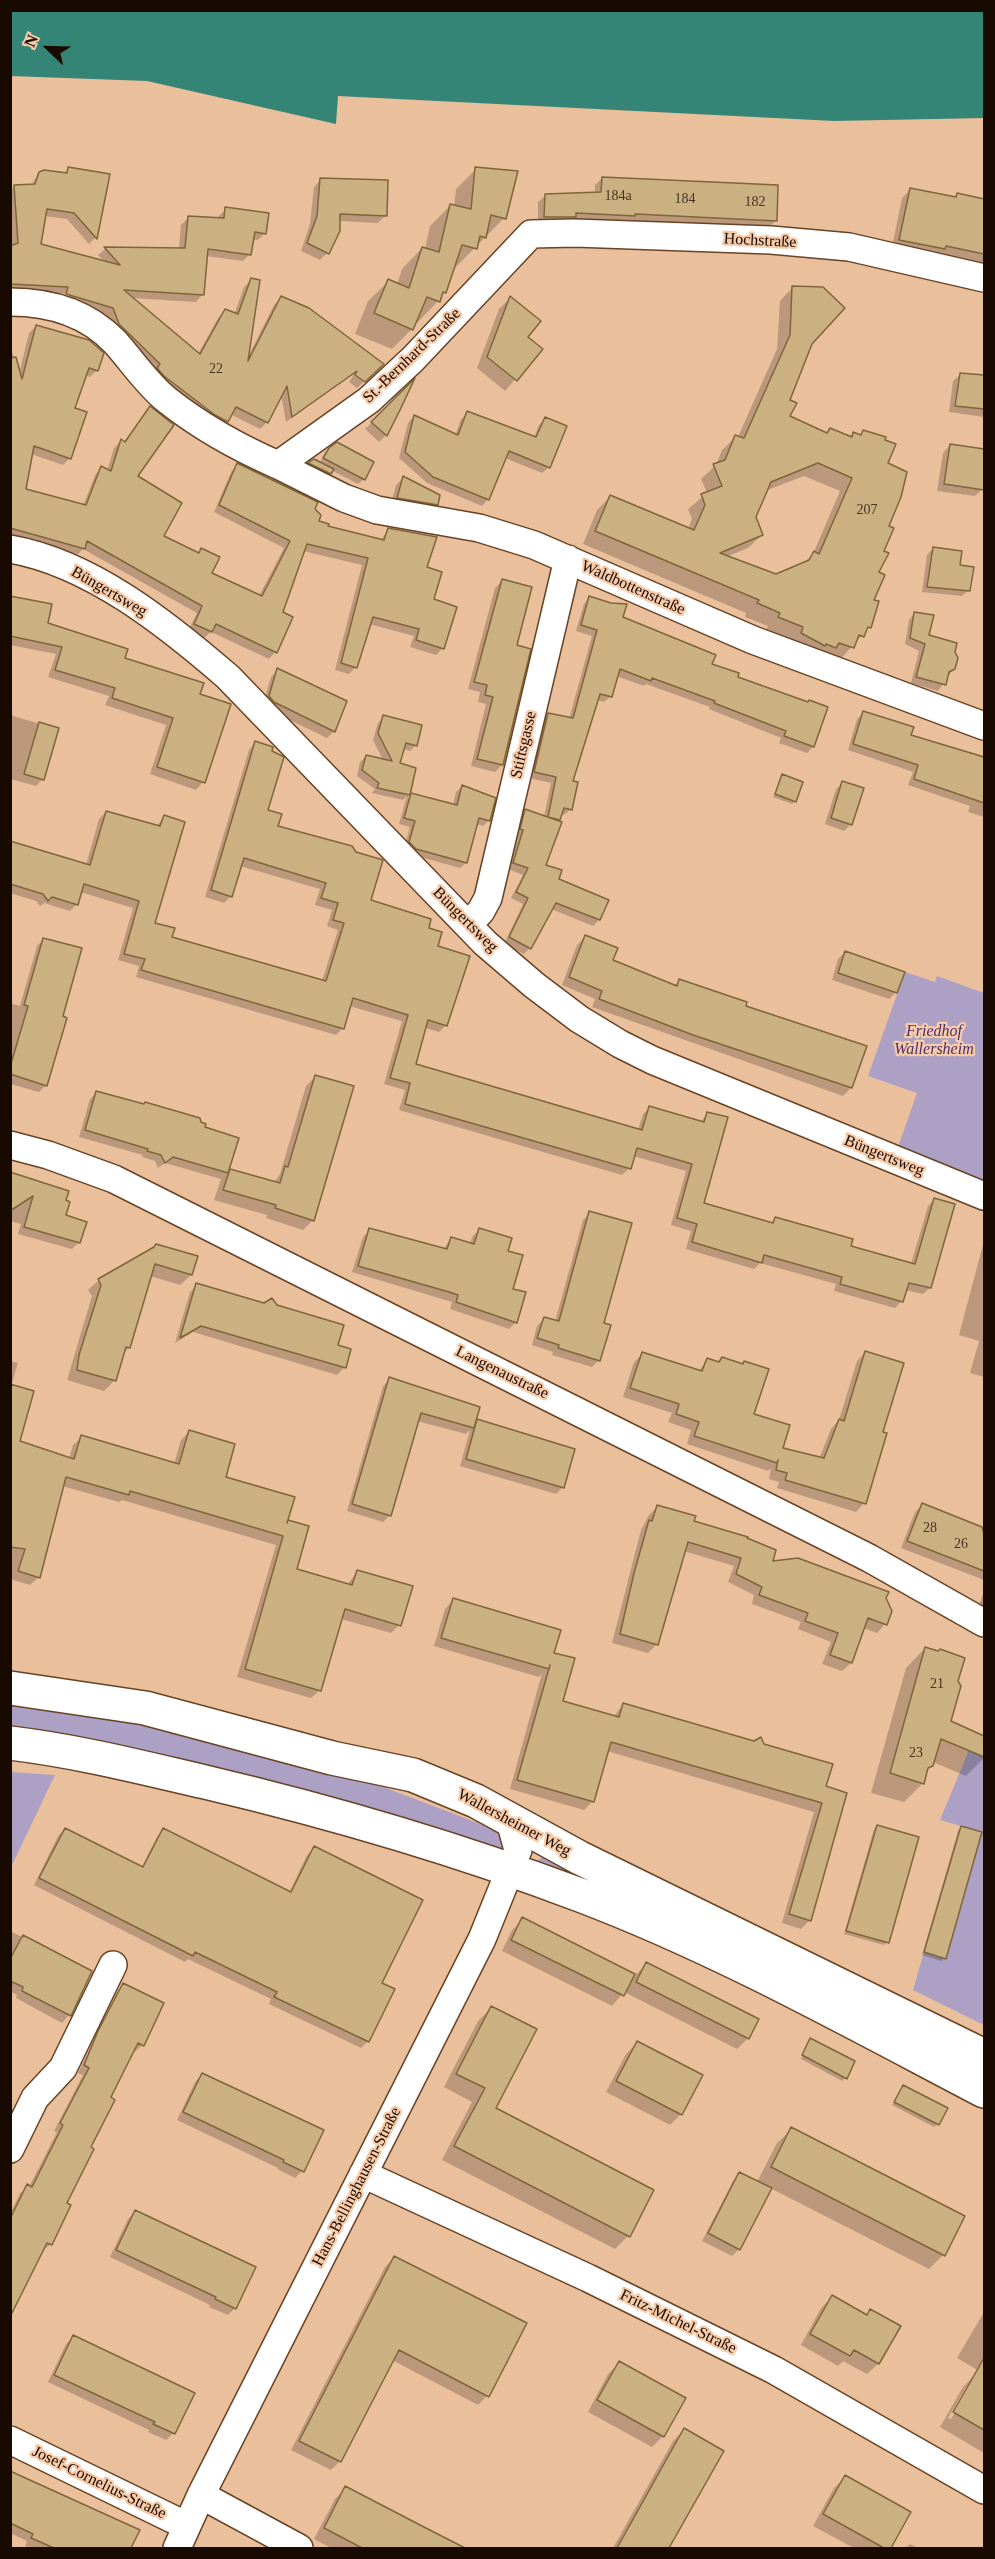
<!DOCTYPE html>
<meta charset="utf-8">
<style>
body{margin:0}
#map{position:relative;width:995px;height:2559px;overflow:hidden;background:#eabf9c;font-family:Georgia,serif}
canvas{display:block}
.frame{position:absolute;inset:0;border:12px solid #190a01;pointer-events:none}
.north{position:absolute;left:18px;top:18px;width:60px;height:60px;-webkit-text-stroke:4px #f8cba9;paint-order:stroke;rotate:293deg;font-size:16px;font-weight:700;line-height:24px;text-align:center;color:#190a01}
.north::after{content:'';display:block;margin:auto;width:21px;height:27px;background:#190a01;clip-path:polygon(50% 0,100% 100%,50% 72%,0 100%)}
</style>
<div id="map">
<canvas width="995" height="2559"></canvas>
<div class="frame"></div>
<div class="north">N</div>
</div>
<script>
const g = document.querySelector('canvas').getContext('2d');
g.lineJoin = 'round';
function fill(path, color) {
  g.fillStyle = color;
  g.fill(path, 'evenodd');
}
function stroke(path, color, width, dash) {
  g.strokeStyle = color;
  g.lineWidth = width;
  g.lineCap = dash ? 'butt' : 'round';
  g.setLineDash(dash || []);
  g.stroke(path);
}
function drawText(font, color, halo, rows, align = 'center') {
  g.font = font + ' Georgia,serif';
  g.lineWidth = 4.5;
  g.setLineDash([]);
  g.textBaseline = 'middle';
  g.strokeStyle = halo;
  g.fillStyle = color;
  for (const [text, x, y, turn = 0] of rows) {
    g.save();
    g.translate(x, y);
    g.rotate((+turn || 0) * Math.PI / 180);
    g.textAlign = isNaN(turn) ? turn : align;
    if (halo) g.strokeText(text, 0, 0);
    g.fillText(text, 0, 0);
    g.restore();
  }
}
fill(new Path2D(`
 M905,972L935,982L937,976L984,993V1188L897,1150L917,1093L868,1076Z
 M11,1698L56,1703L370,1782L507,1834L506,1858L11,1737Z
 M969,1750L984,1757V2025L913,1990L924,1952L946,1959L982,1832L940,1820Z
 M11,1772L55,1775L11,1867L10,1772Z
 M545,1856L569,1862L562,1881L533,1870L538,1860Z`), '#aca0c5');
fill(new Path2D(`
 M11,10L984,11V118L834,121L338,96L336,124L147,81L11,76Z`), '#358577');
fill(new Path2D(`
 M68,169L108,175L95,238L89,244L67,219L44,216L40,245L105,262L98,255L105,249H179L181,225L188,218L218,220L219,216L226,209L265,233L258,240L252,239L250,254L243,261L206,256L203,294L196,302L131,298L198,354L218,318L225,311L234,315L244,287L251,280L248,357L274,305L281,298L382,364L357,388L349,382L355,373L286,422L281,395L267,422L260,429L230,414L219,428L170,394L113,332L106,314L63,302L71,294L10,291V191L14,187L31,185L39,173L63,174Z
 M476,169L504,218L455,268H453L445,292L438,301L418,322L416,321L412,329L392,349L355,334L368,301L389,281L397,285L402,269L422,248L425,249L430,226L450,206L454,207L456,189Z
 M602,178L775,221L768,228L628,221L538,224V202L546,195L595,194V185Z
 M321,179L385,216L378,223L339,221L327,253L320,260L301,251L310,224L314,187Z
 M911,189L954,198L957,195L984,200V263L892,247L902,198Z
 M793,287L810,343L788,401V416L826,434L830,430L850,438L854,434L859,436L864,432L886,464L887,527L869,627L839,661L766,631L768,626L745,617L746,613L583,544L597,510L610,497L688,529L692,519L688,509L707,493L701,479L716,465L722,450L736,437H738L777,349L780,301ZM804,476L840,491L813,554L802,565L776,575L726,557L748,548L762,535L754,517L765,491Z
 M510,298L526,337L541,349L505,391L477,368L499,309Z
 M36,326L97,370L90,377L85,375L73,409L70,458L63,465L31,454L25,490L83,506L95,475L101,468L107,471L114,448L121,441L123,443L144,415L136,476L162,537L197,554L201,550L210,574L259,596L284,548L214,512L231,472L237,465L313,509L317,522L327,527L380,541L388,530L426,568L443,648L436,655L410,647L414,636L369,624L356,667L349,674L335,670L362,565L303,551L281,613L275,652L269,659L211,632L204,638L188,631L197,613L83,549L77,555L10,536V345L19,374L29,333Z
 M961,374L984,376V417L949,412L953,381Z
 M410,385L386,435L379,442L365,429Z
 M468,413L534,437L539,425L545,419L549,467L542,473L505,458L488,499L482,506L427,483L399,458L408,423L414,416L455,436L461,419Z
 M950,445L984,450L982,489L975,496L937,491L943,453Z
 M330,449L364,479L358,484L331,470L323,480L303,470L314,460L319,463Z
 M403,478L437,504L430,511L391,504L396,485Z
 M933,548L958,567L969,590L962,596L922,592L927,555Z
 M502,581L515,646L502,765L495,772L471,766L486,704L478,702L480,692L468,689L495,588Z
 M10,597L47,624L198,695L203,782L196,790L150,774L166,725L105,705L109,696L48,677L56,654L10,645Z
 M590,597L621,618L736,678L813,747L807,753L779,743L781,738L709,709L710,707L646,684L644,686L616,676L611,696L604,702L597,700L572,782L571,809L564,815L560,814L556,822L544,866L599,920L593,926L551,909L530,948L524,954L504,944L523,904L511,898L523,875L508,869L517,836L515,835L520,816L526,810L544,817L551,783L529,778L542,720L548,714L569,719L592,636L576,631L584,604Z
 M915,613L928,636L954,668L938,691L911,683L919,651L905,644L909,620Z
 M278,670L334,731L327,738L267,709L263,704L271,677Z
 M863,713L909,736L976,756L962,797L984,782V817L968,812L970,806L908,785L913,772L848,750L857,719Z
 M10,715L57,729L43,779L36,786L10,779Z
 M384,717L416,745L410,751L403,749L399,764L415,769L408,798L411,795L453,805L456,792L462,787L489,820L483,826L476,824L466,863L460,868L410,854L404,848L410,827L399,824L407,796L403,800L372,793L375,789L357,776L360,762L366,756L383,760L373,740L378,723Z
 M255,743L266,811L276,827L369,901L427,929L436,947L446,1025L439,1032L425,1028L414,1065L638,1130L643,1114L650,1108L700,1123L708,1113L702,1204L770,1224L776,1218L849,1247L911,1264L928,1206L935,1199L930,1288L923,1294L905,1290L902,1301L895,1308L834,1291L836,1284L760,1263L754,1269L686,1249L691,1231L671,1225L686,1171L633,1156L629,1168L622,1175L399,1110L405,1090L384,1084L402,1021L349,1006L343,1028L336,1035L136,977L139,966L118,960L133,908L80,892L77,904L70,911L44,903L40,906L36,901L10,893V843L86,865L99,819L106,812L156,827L164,817L153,924L171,938L322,981L338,930L327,926L332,910L315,905L320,889L240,866L231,896L224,903L205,897L249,750Z
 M783,776L795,801L792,804L773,797Z
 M843,783L851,824L844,831L825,824L836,789Z
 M585,937L611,961L674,986L680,980L744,1007L851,1088L843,1096L592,1007L595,999L562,985L577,945Z
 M44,939L61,1017L46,1085L39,1092L10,1084V1003L20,1006L37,946Z
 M845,952L896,992L889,999L832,980L838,959Z
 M316,1076L313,1220L303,1230L266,1218L267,1215L214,1200L221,1179L165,1163L158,1168L155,1161L142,1157L143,1155L79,1137L90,1099L96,1093L237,1139L226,1174L230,1170L274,1183L280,1174L306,1086Z
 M10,1173L37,1180L36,1183L64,1216L79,1242L72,1249L18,1234L21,1224L10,1221Z
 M590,1213L602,1324L599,1360L592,1367L552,1355L553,1352L532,1345L537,1326L544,1319L555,1322L583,1220Z
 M370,1230L443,1250L451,1238L470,1244L472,1237L479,1230L506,1252L516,1322L509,1329L450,1309L452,1302L352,1272L363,1237Z
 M984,1241V1377L970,1373L979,1341L959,1335Z
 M151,1251L191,1275L180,1285L150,1276L129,1348L122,1354L115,1380L104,1391L67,1380L92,1296L88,1290L99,1280Z
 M197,1285L276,1307L337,1346L349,1350L344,1368L337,1375L193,1332L175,1343L190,1292Z
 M643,1353L698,1372L707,1360L717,1363L722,1358L752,1415L781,1449L819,1459L831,1429L839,1420L857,1361L865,1353L881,1433L864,1503L856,1512L777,1488L779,1482L769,1479L771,1468L768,1471L687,1444L691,1430L668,1422L672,1413L623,1397L634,1362Z
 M10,1361L18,1363L11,1386L18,1442L69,1459L73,1445L82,1437L174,1464L181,1440L189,1432L224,1478L285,1525L289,1521L295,1570L347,1585L357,1572L399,1625L391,1633L341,1619L320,1690L311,1698L237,1677L276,1545L122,1500L119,1502L62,1486L39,1577L30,1585L10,1579Z
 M390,1379L473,1425L477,1421L563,1487L556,1494L460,1466L470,1430L466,1434L417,1421L390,1515L383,1522L347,1511L383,1386Z
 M922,1505L980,1528L984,1537V1580L901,1548L915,1512Z
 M657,1507L692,1522L770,1563L884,1598L885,1624L877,1633L863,1628L851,1663L842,1671L822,1664L831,1642L798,1629L801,1622L752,1604L754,1595L728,1582L734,1566L684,1551L657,1644L648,1653L612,1643L641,1530L649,1515Z
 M984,1591V1611L978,1608Z
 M453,1600L552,1654L561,1702L613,1717L623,1705L763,1745L825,1787L810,1920L801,1929L782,1923L814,1812L607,1751L593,1801L584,1810L510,1789L542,1673L539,1677L434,1646L445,1609Z
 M925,1648L957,1681L949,1722L984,1738V1758L966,1776L933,1762L926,1771L923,1783L904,1802L871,1793L906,1668Z
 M877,1826L887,1942L884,1945L844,1934L874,1829Z
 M961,1827L945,1958L941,1961L922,1955L958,1831Z
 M65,1829L141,1868L157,1837L164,1830L289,1893L307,1855L314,1848L380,1984L368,2041L361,2048L269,2004L271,1999L188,1959L185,1962L34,1885L58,1836Z
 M523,1919L635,1975L647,1964L748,2038L737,2049L624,1992L612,2006L502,1951L512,1930Z
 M10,1931L90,1972L69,2015L62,2023L16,1998L17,1995L10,1991Z
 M124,1985L142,2045L135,2052L132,2051L64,2204L51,2244L42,2251L10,2315V2214L20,2193L29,2187L57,2132L54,2131L83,2075L78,2073L117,1992Z
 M491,2008L494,2109L628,2236L615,2249L442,2160L472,2102L444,2087L478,2021Z
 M810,2042L845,2078L842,2081L801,2059Z
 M637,2043L681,2114L670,2125L606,2092L626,2054Z
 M202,2074L302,2171L295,2178L277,2169L278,2168L177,2120L195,2082Z
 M903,2087L937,2124L934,2127L892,2105Z
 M792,2129L943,2255L929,2269L770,2188L739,2249L732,2256L702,2241L733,2181L740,2174L757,2182L777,2143Z
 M135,2212L235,2308L228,2315L209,2307L210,2305L110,2257L128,2219Z
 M394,2258L487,2396L478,2405L392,2360L340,2461L331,2470L291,2450L385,2267Z
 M832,2297L866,2316L871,2311L899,2326L878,2364L867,2374L843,2361L838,2366L801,2345L821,2308Z
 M984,2312V2453L940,2427L963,2387L979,2371L957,2358ZM966,2387H969L951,2419L948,2418Z
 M73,2337L193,2393L173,2433L166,2440L148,2432L149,2430L48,2382L66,2344Z
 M619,2363L684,2399L663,2436L652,2447L588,2412L608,2374Z
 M684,2430L722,2451L668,2548H613L673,2441Z
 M10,2472L138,2531L130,2548H31L25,2546L27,2541L10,2533Z
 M845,2477L909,2513L889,2548H854L813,2526L834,2488Z
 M346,2488L462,2548H331L314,2539L335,2499Z
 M910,2544L918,2548H905Z`), '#0003');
const building = new Path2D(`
 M68,167L110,174L97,239L74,213L47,209L41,244L120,265L104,247L185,248L188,216L224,218L225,207L269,213L266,234L255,232L251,255L208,249L204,295L124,290L200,354L225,309L238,314L251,278L260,280L248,361L281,296L309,308L384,364L365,382L355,375L357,371L292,417L287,386L268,423L236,407L228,422L215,415L164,376L157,368L160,364L119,324L113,308L66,294L68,287L10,284V246L18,243L14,185L35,184L39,172L44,170L67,173Z
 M475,167L518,171L506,219L491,215L486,238L480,236L477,249L462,245L446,293L443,292L440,302L427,297L413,330L374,313L388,279L409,288L422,247L439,252L450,204L471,209Z
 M602,177L778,185L777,221L635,214V216L576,213V217H544L545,194L601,192Z
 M320,178L388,180L387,216L340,214V231L329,254L307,243L317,216Z
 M910,188L956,197L957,193L984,199V254L946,246L945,249L899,240Z
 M792,286L823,287L845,308L812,344L790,400L797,403L790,416L827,433L830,428L852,437L853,432L861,435L863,430L886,437L885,440L896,444L888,463L907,472L901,497L889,526L894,528L884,551L889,553L879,572L885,575L874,600L879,601L871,628L868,627L864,637L859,635L854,648L839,643L836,648L826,644L825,646L801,633L803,627L778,617L780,613L757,603L759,600L595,531L610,495L694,530L705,505L701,494L722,486L713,464L725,460L735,435L744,438L790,335ZM818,463L852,478L819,554L814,551L809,560L776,574L720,553L763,535L756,517L771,482Z
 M510,296L541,321L528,337L543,349L517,381L487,357Z
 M36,325L89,340L104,353L98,371L89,368L75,408L87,412L71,459L34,446L26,489L86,505L101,466L111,471L121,439L125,442L150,406L174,425L138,476L182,503L164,536L199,553L201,548L220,557L212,573L262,596L290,541L219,505L237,463L318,502L315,509L321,515L319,521L329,524L328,526L384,540L388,528L437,537L427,567L442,572L434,599L457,607L444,649L416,640L419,629L373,617L357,668L341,663L368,558L307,544L283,612L293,617L277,653L216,624L212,632L194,624L202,606L87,541L85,549L10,528V358L16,357L22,379Z
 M960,373L984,375V409L955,406Z
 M415,378L400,410L387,436L371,422Z
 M467,411L536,437L545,417L567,426L550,468L509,451L489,500L433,477L405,452L414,415L458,435Z
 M337,442L374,462L365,480L323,458L329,448Z
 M950,444L984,449V490L944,484Z
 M314,459L334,469L331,474L308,463Z
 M403,476L440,495L438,505L397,498Z
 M933,547L962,551L960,565L974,567L970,591L927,587Z
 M502,579L532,587L517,645L531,649L503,765L477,759L493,697L485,695L487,685L474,682Z
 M10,596L52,604L48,623L128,649L125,658L204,683L200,694L231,704L205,783L157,767L173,718L112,698L115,688L55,670L62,647L10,636Z
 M589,596L611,603L627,604L623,617L716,655L712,664L739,673L738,677L808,702L809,700L828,707L814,747L784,736L786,731L714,703L715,701L652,678L651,681L620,669L612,697L600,694L573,781L578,782L572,810L564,808L560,820L548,817L556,777L534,772L548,713L573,718L597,630L581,625Z
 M914,612L934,615L929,635L957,643L955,652L958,658L955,669L949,672L946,685L916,677L925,644L910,638Z
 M277,668L347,701L335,732L274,702L269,696Z
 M863,711L914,727L911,735L984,757V803L914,779L918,765L853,744Z
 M383,715L422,725L417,746L406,743L400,763L416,768L410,795L377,788L379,783L362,770L366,755L392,761L378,733Z
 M39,722L59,728L44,780L24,774Z
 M255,741L273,747L272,751L284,757L268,810L282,814L278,826L352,846L356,852L383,860L371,900L431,919L429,928L442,932L438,946L470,956L447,1026L428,1020L416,1064L642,1130L649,1106L704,1122L707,1112L728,1117L704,1203L773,1223L775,1217L853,1239L851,1246L915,1264L934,1198L955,1204L931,1288L909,1283L903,1302L840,1284L842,1277L764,1255L762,1263L692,1242L697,1224L677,1218L692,1164L637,1148L631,1169L405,1104L410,1083L390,1078L408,1015L353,998L344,1029L141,970L145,959L124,954L139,901L84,884L78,905L52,897L48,901L43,894L10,884V841L90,865L106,811L160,826L164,815L185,822L155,923L175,928L172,937L326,981L344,923L333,920L338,903L321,898L326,883L244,858L232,897L211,890Z
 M782,774L803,782L796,802L775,794Z
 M842,781L864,788L852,825L831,818Z
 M462,785L496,798L490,821L479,818L467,863L416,849L409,842L415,821L404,818L411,793L457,805Z
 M525,809L562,822L546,865L562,870L559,879L609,900L600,920L556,903L531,949L509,937L528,898L516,892L528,868L513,863L523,830L520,829Z
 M585,935L618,948L613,960L677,986L679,979L747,1002L746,1006L867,1046L852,1088L693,1035L599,999L602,991L569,977Z
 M43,938L82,948L63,1016L67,1018L47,1086L10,1074V1067L28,1006L24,1005Z
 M845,951L905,972L897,993L838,973Z
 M315,1075L354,1086L314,1221L275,1208L276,1205L223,1190L230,1169L280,1183L285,1166L288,1167Z
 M96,1091L144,1104L145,1102L200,1118L201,1122L206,1124L205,1127L239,1138L228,1173L173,1157L165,1163L161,1155L147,1151L148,1149L85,1130Z
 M10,1172L69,1191L66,1200L70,1202L66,1215L87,1222L80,1243L24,1227L33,1196L10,1211Z
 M589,1211L632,1223L604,1323L611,1325L600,1361L558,1348L559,1345L537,1338L544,1317L559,1321Z
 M369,1228L447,1249L451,1237L474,1244L479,1228L512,1238L508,1251L523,1255L513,1289L526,1292L517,1323L456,1302L458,1295L449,1292L358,1266Z
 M156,1244L198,1256L192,1275L155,1264L130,1348L126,1347L116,1381L77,1370L79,1355L101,1285L98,1279L154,1247Z
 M196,1283L264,1303L272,1298L277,1305L344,1325L338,1345L351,1349L346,1368L201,1326L180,1338Z
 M865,1351L904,1363L883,1432L887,1433L866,1504L785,1480L787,1473L776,1470L778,1460L777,1463L694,1436L699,1422L676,1414L679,1404L630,1388L642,1352L702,1371L707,1358L719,1362L722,1357L743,1364L744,1361L769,1369L754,1414L790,1425L783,1448L824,1458L839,1419L844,1421Z
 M389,1377L480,1407L474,1428L421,1413L391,1516L352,1504Z
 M10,1384L34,1391L20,1441L74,1459L81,1435L179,1464L189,1430L235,1444L226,1477L295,1497L287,1523L288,1520L309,1526L297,1569L352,1585L357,1570L413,1586L401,1626L345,1609L321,1691L245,1669L283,1536L130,1491L129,1495L66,1477L40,1578L18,1571L25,1549L10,1547Z
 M477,1419L575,1449L564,1488L466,1459Z
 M922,1503L982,1527L984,1534V1571L907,1541Z
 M657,1505L696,1516L694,1521L748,1537L747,1538L776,1550L773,1561L798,1558L889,1592L886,1598L892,1611L887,1625L868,1618L852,1663L830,1655L838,1633L805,1621L808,1613L759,1595L762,1587L736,1574L741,1558L688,1542L658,1645L620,1634L634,1573L649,1520L652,1521Z
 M453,1598L561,1630L554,1653L575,1658L563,1701L619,1717L623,1703L754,1741L761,1737L764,1744L833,1764L826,1786L847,1793L811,1921L789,1914L822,1803L611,1742L594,1802L517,1780L550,1665L549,1669L441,1638Z
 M925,1647L938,1651L940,1649L965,1658L958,1681L961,1686L951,1721L984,1736V1757L941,1739L933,1766L928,1768L924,1784L890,1773Z
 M877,1825L919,1837L889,1943L846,1931Z
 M961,1826L982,1832L946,1959L924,1952Z
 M65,1828L143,1867L163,1828L291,1892L314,1846L423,1900L382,1983L395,1989L369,2042L274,1997L277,1992L195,1952L193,1956L39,1878Z
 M522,1917L635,1974L624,1996L511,1940Z
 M23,1935L92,1971L71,2016L22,1991L23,1987L10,1981V1959Z
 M646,1962L759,2019L749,2039L636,1982Z
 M123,1983L164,2003L144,2046L138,2043L111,2097L115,2100L91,2147L94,2149L67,2203L71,2205L52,2245L47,2243L10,2317V2219L27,2184L32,2187L63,2125L60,2123L89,2068L84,2065L98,2031Z
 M491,2006L537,2029L496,2108L654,2190L630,2237L454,2146L485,2088L456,2074Z
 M810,2038L855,2061L847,2079L802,2055Z
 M637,2041L703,2075L682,2115L616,2081Z
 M202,2073L324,2130L304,2172L283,2162L284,2160L183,2112Z
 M903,2085L948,2108L939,2125L894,2102Z
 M791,2127L965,2216L945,2256L771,2167Z
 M739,2172L772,2188L740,2250L708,2233Z
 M135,2210L256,2267L236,2309L215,2299L216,2297L116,2250Z
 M394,2256L527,2323L489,2397L399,2350L341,2462L299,2441Z
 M832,2295L867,2315L870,2309L901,2326L879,2364L854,2350L850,2356L810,2334Z
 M73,2335L195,2393L175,2434L153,2424L155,2422L54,2375Z
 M984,2358V2430L953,2412Z
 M619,2361L686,2398L664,2437L597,2400Z
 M684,2428L724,2451L669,2548H617Z
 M10,2471L140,2530L131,2548H54L31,2538L33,2534L10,2523Z
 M845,2475L911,2512L891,2548H884L823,2514Z
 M345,2486L422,2526L465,2548H362L324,2528Z`);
fill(building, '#cbb082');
stroke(building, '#7f653a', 1.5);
const minor = new Path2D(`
 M10,302C50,302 87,313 115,342C132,361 147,384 167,400C201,427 239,448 278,465L369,400L413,359L531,234L575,233L771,240L849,247L984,278
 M278,465L344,498L377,510L479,528L534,545L753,640L984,726
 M10,549C91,563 168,625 228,677L485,943L534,985L579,1019L620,1044L652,1060L984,1196
 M468,925L481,911L488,898L568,559
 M10,1145L48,1155L114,1179L869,1558L984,1623
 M10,2149L35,2098L63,2068L113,1965
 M363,2174L588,2278L774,2370L984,2490
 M10,2440L187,2526
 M201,2495L299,2548
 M177,2548L201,2495L482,1939L518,1850L510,1821`);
const tertiary = new Path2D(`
 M10,1688L145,1708L332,1758L413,1775L476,1801L580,1858L984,2056
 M10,1743C77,1751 140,1767 205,1782C332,1812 458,1849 580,1895C720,1948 852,2022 984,2091`);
stroke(minor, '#684324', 30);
stroke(tertiary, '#684324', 36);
stroke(minor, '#fff', 27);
stroke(tertiary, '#fff', 33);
drawText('14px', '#463421', null, [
 ["184a",618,196],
 ["184",685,199],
 ["182",755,202],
 ["22",216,369],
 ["207",867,510],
 ["28",930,1528],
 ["26",961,1544],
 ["21",937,1684],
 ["23",916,1753]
]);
drawText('16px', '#190a01', '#f8cba9', [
 ["Hochstraße",760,241,3],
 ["St.-Bernhard-Straße",412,356,-44],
 ["Waldbottenstraße",633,588,24],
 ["Büngertsweg",109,592,30],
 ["Stiftsgasse",524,745,-77],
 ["Büngertsweg",465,920,45],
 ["Büngertsweg",884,1156,22],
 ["Langenaustraße",502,1373,26],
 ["Wallersheimer Weg",514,1823,28],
 ["Hans-Bellinghausen-Straße",357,2187,-63],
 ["Fritz-Michel-Straße",678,2322,26],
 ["Josef-Cornelius-Straße",99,2483,26]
]);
drawText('italic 16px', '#492e70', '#f8cba9', [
 ["Friedhof",934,1032],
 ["Wallersheim",934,1050]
]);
</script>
